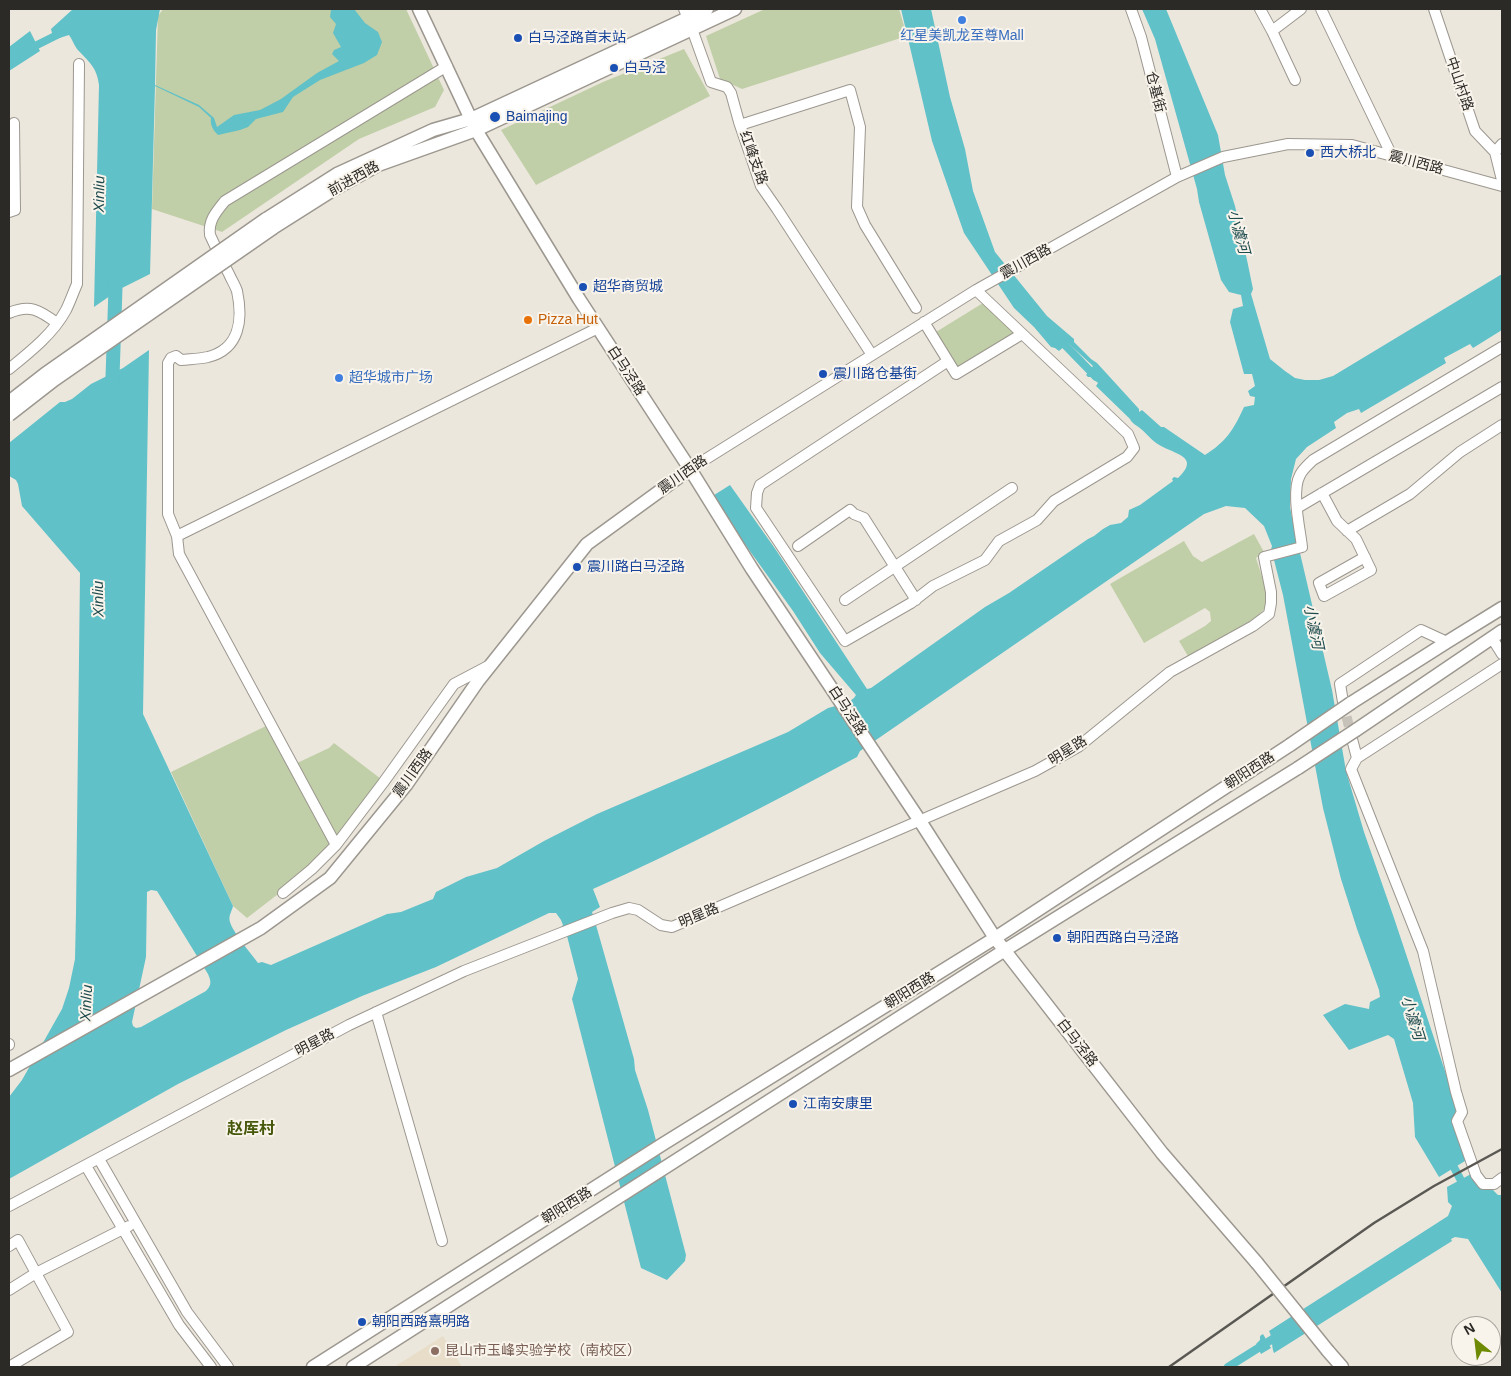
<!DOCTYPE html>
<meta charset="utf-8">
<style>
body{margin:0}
#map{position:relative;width:1511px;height:1376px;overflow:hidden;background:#ece7dd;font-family:Arial,sans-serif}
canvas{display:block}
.frame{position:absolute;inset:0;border:10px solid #2c2a27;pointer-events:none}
.north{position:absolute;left:1451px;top:1316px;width:50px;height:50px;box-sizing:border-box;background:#f9f4eb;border:1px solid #a7a39d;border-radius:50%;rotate:331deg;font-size:14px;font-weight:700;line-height:20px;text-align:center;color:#2c2a27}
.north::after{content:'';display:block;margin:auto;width:18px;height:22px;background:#6d8a02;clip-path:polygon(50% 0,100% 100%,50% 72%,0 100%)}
</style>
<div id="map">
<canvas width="1511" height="1376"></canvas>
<div class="frame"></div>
<div class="north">N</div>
</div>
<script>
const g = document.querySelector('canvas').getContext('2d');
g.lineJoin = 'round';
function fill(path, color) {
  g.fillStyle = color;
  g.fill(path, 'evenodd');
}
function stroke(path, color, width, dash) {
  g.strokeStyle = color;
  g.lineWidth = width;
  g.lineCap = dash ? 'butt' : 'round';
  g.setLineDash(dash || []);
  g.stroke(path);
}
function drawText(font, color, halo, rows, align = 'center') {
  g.font = font + ' Arial,"Noto Sans SC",sans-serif';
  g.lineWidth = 4;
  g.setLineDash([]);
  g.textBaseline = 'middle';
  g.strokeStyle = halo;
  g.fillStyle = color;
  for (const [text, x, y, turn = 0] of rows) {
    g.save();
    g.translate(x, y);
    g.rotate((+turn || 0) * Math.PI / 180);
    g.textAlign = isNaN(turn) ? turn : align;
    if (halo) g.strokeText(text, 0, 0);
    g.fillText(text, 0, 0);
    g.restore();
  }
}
fill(new Path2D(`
 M443,1336L462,1367H394Z`), '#e7ddc8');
fill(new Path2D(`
 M163,9H406L444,90L435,107L359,139L222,232L152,209L158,16Z
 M765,9H899L907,36L742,89L720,79L706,36Z
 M684,49L710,96L536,185L501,130L603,82Z
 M983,303L1015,332L1009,338L958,367L936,332Z
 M1254,534L1264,552L1256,558L1265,586V608L1256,618L1188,656L1179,641L1205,626L1211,621L1210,612L1205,608L1144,643L1110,584L1184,541L1193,556L1202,562Z
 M266,726L331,845L282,891L247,918L233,906L171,772Z
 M334,743L381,779L337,839L295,764L329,748Z`), '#c0cfa7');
fill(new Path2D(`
 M73,9H160L156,30L155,85L199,105L214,118L217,127L234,115L260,110L281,99L317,73L339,61L332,54L334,50L341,47L333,33L336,24L330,17L331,10L336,9H354L365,23L378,32L382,42L377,55L364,63L320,80L293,97L283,112L256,119L248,127L240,130L218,135C213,130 210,125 211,118L199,107L155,86L150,274L120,289L94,307L99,85C97,67 88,61 77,49C74,45 72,39 69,35L56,39L52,33L51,29Z
 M901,9H931L950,97L965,149L973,191L995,252L1047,316L1074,339V342L1091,359L1097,363L1139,409V412L1142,410L1161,427H1164L1205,455C1226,442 1234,429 1244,407L1254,405L1255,397L1250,396L1248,391L1255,386L1252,374H1244L1230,322L1233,309L1243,306L1241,295L1229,292L1221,280L1199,202L1197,189L1155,39L1142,9H1166L1218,135L1225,175L1235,206L1247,260L1253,289L1251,294L1270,359L1285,371L1295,378L1305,380H1319L1333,376L1502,274V330L1473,348L1470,344L1444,358L1446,363L1361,413L1359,409L1347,413L1334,422L1336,428L1307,447L1296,459L1291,479L1290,507L1297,544L1271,550L1272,546L1264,526L1245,508L1226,506L1204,514L860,751L857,757C771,803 683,849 593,889L600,907L592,912L593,915H596L557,931L563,925L561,920L556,913H549L436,967L362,996L286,1030L178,1084L9,1179V1097L22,1080L62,1009L69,988L75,959L76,913L80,573L22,506L18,484L16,480L9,476V443L60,402H65L72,399L91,384L123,368L149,350L143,714L233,906C232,911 228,916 230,922C232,931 252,955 258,963L262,962L271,965L387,914L401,912L433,899L436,892L466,877L497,868L544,841L597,814L788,732L828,708L847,703L854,698L856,695L820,653L793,611L711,497L730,485L776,550L867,689L871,688L985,607L1009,593L1088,539L1094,536L1103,529L1110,525L1121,523L1128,517L1129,510L1140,505L1173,481L1172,479L1174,477L1178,478C1199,458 1179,455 1163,447C1154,443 1149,436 1141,429C1137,425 1132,424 1130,419L1096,386L1098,383L1091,377H1088L1086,375L1093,366L1068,343L1059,351L1055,348L1051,347L1034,327L1014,308L964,233L932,141ZM151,890L157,891L208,974C211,981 212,985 206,991L141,1027L136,1028L133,1026L132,1022L146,957L147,892Z
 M30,31L40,51L9,71V47Z
 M1300,553L1332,690L1346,771L1364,832L1394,918L1449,1083L1456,1111L1452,1122L1461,1138L1465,1161L1439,1177L1415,1137L1413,1103L1394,1039L1388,1035L1349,1050L1323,1015L1345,1004L1369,1009L1370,1002L1380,997L1379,990L1357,929L1341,879L1323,808L1283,595L1274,560Z
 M596,925L634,1059L635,1070L648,1110L686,1255L685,1261L667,1280L641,1268L572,999L578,979L567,936Z
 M1471,1174L1491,1188L1498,1195H1502V1293L1468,1239L1455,1237L1451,1239L1452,1241L1274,1353C1271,1346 1273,1338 1269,1331L1448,1216L1452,1206L1448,1202L1447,1187Z
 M1263,1334L1271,1348L1261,1354L1256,1344L1260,1340V1336Z`), '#60c1c8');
stroke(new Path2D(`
 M29,49L61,33
 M1059,339L1096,377
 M1450,1160L1465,1188
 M1228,1367L1279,1335`), '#60c1c8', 8);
stroke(new Path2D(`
 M112,392L116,273`), '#60c1c8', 14);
stroke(new Path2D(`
 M1343,702L1352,739`), '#c6c1b9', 10, [10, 5]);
const minor = new Path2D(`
 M684,9L692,29L711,82L727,87L731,93L739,122L761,186L777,209L872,355
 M1131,9L1141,37L1177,177
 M1260,9L1272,31L1301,9
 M1321,9L1392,156
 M1434,9L1475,131L1495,152
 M1272,31L1295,80
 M447,66L225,201C216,212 208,221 210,235C216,248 222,261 229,274C231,279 235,285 237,291C243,319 240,349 208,357C199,359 190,359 181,360L176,356L171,358L168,363V514L177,536L598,328
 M740,125L850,90L860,127L857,207L865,225L916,308
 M1502,144L1495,152L1502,180
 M9,212L15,210L14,123
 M9,313C30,304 39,310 57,323
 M924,322L948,361L760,485L757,493L756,508L845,641L911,603L933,586L985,560L999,541L1037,520L1054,501L1127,457L1134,448L1128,434L976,290
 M948,361L956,374L1022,334
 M9,369C30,352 53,334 66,310C70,302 73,293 77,284L79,64
 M690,469L976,290L1177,177L1223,157L1288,144L1352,145L1502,186
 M1322,493L1337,521L1356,539L1371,570L1324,596L1319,583L1365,557
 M1297,508L1502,387
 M1347,531L1410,494L1460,452L1502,425
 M177,536L179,554L336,845
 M798,546L850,510L854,514L864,518L916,600
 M845,600L1012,488
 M1492,638L1502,654
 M1502,664L1357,758L1351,769L1423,951L1456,1092L1462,1112L1457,1121L1476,1175L1483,1184H1494L1502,1178
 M1343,702L1340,684L1421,630L1447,642
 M1352,739L1357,758
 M283,893L312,869L336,845L383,783L454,684L490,665
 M376,1012L442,1241
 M9,1044V1045
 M99,1159L187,1312L228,1367
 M86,1166L179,1325L211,1367
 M9,1206L349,1025L464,971L612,913L629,908L638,910L661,925L672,927L1035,771L1078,747L1170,672L1253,626L1269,614L1271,603V592L1264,557L1302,547C1300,529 1291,491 1300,475C1303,469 1308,465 1313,460L1502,347
 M9,1246L18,1240L68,1332L9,1367
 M9,1290L36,1273L129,1226`);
const major = new Path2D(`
 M419,9L476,130L579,299L690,469L752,569L920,821L995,938L1162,1153L1257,1263
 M266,219L337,174L433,130L471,119L707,9
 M273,228L333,190L378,165L476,130L735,9
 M1351,703L1447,642L1502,608
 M1356,730L1502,631
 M9,1070L261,928L330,878L406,785L478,681L587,544L690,469
 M1328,1351L1342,1367
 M313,1367L663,1144L995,938L1290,745
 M353,1367L1005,950L1298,768`);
stroke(minor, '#9c978f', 12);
stroke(major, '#9c978f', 15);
stroke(minor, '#fff', 10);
stroke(major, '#fff', 12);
stroke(new Path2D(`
 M1169,1367L1374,1223L1434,1186L1502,1149`), '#5a5853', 2.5);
const majorBridge = new Path2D(`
 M9,402L45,374L266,219
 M9,415L54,380L273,228
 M1290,745L1351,703
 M1298,768L1356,730
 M1257,1263L1328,1351`);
stroke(majorBridge, '#9c978f', 15, []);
stroke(majorBridge, '#fff', 12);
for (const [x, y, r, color] of [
 [962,20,5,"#3f7fe0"],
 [518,38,5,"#1a4fb4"],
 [614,68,5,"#1a4fb4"],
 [495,117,6,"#1a4fb4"],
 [1310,153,5,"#1a4fb4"],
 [583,287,5,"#1a4fb4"],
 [528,320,5,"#e8710a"],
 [823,374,5,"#1a4fb4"],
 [339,378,5,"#3f7fe0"],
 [577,567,5,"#1a4fb4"],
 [1057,938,5,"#1a4fb4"],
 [793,1104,5,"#1a4fb4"],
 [362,1322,5,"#1a4fb4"],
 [435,1351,5,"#8d6e63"]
]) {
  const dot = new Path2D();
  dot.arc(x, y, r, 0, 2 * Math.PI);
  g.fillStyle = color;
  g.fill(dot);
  stroke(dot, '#f9f4eb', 2);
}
drawText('14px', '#366cbe', '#f9f4eb', [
 ["红星美凯龙至尊Mall",962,36],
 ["超华城市广场",349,378,"left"]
]);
drawText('14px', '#164399', '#f9f4eb', [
 ["白马泾路首末站",528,38],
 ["白马泾",624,68],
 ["Baimajing",506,117],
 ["西大桥北",1320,153],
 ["超华商贸城",593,287],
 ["震川路仓基街",833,374],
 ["震川路白马泾路",587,567],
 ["朝阳西路白马泾路",1067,938],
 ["江南安康里",803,1104],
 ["朝阳西路熹明路",372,1322]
], 'left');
drawText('14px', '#2c2a27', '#f9f4eb', [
 ["中山村路",1459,84,71],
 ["仓基街",1155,92,76],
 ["红峰支路",753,158,70],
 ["震川西路",1416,163,15],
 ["前进西路",354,179,-29],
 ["震川西路",1026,262,-29],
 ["白马泾路",626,371,57],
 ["震川西路",683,475,-35],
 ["白马泾路",847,711,57],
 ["明星路",1068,751,-32],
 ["朝阳西路",1250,771,-33],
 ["震川西路",413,773,-54],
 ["明星路",699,916,-23],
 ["朝阳西路",910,991,-32],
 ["明星路",315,1043,-28],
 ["白马泾路",1077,1043,52],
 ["朝阳西路",567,1206,-32]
]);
drawText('14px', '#c56008', '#f9f4eb', [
 ["Pizza Hut",538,320]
], 'left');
drawText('14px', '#785e54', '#f9f4eb', [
 ["昆山市玉峰实验学校（南校区）",445,1351]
], 'left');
drawText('italic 15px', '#1e4b4e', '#f9f4eb', [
 ["Xinliu",100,194,-89],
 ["小澞河",1238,232,75],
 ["Xinliu",99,599,-91],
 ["小澞河",1313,627,78],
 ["Xinliu",87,1003,-87],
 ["小澞河",1412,1018,73]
]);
drawText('bold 16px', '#46580b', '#f9f4eb', [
 ["赵厍村",251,1130]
]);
</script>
